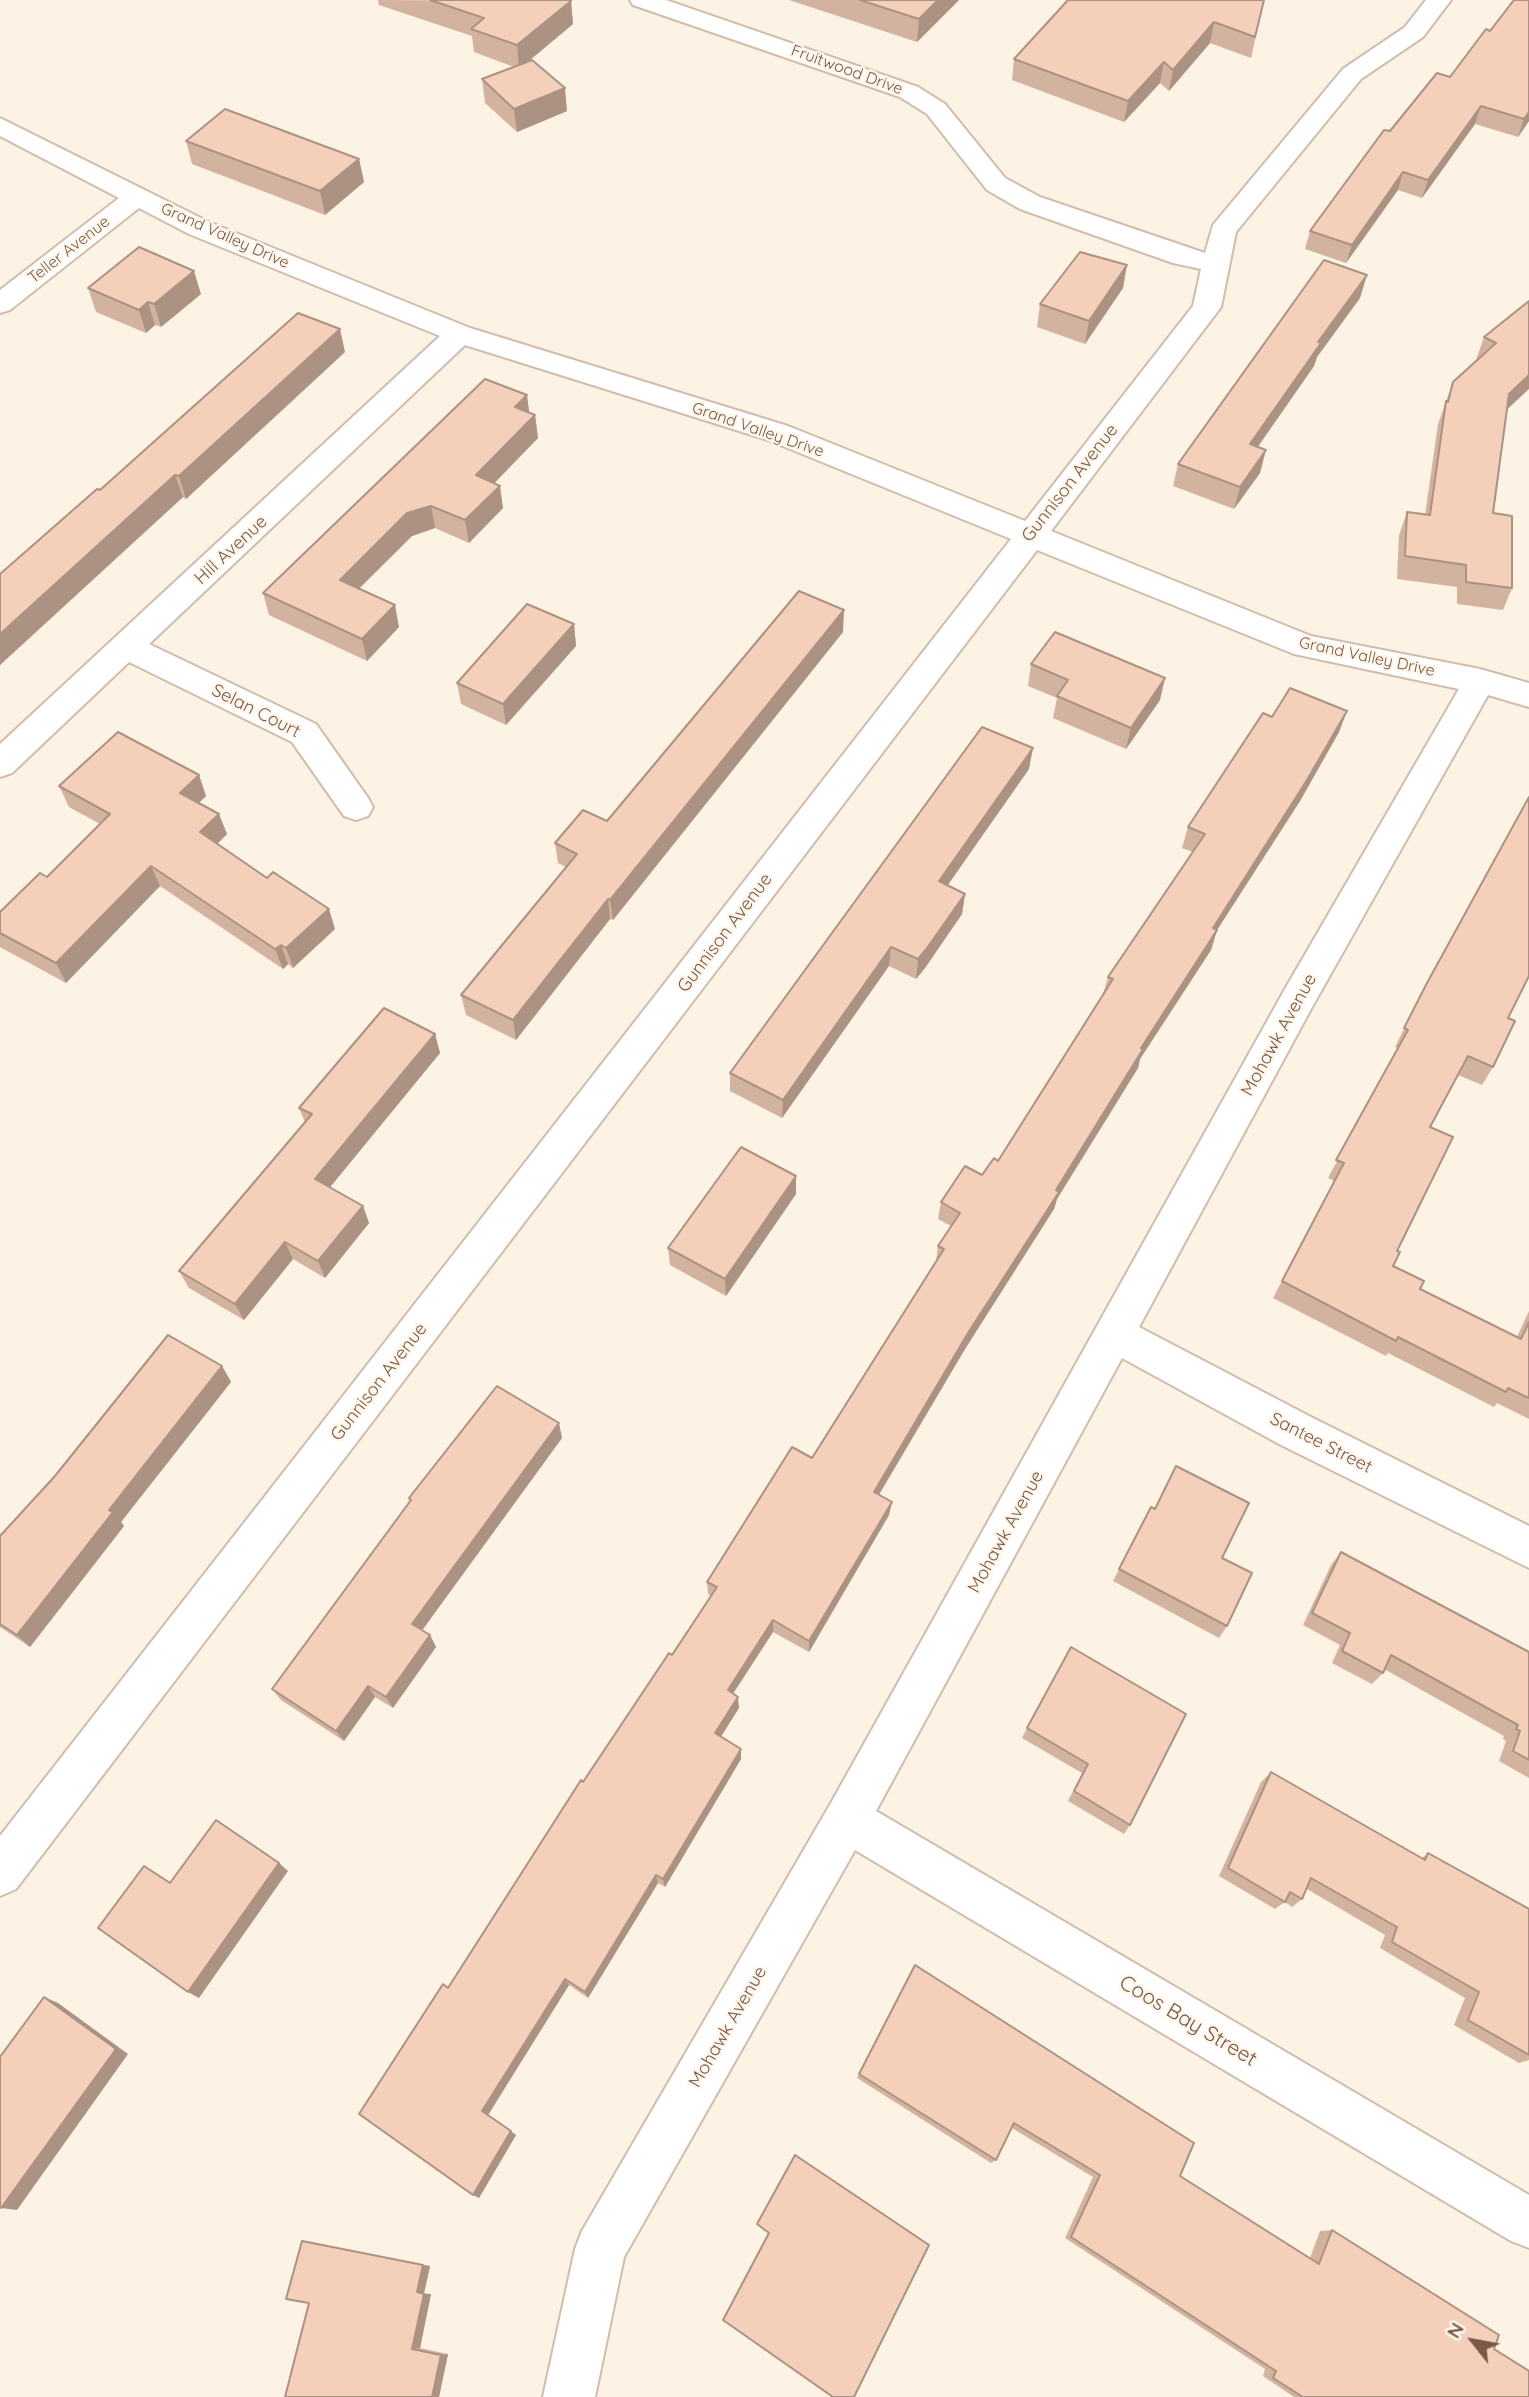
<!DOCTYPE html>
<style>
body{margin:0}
#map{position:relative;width:1529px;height:2397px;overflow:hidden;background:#fdf3e4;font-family:Quicksand,sans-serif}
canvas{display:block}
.north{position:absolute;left:1438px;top:2306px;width:70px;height:70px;-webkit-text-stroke:5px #fff7ec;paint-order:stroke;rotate:301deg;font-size:19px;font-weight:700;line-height:28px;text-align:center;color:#785848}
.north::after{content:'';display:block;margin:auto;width:24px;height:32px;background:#785848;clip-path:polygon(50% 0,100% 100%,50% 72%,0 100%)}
</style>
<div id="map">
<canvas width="1529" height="2397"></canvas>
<div class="north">N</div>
</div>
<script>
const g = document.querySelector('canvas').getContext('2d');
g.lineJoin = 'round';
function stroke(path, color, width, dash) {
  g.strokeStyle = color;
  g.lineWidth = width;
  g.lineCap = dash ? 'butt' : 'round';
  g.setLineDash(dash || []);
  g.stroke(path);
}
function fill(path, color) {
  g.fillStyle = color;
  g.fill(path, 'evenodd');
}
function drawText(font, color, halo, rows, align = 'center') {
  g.font = font + ' Quicksand,sans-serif';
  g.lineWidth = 5;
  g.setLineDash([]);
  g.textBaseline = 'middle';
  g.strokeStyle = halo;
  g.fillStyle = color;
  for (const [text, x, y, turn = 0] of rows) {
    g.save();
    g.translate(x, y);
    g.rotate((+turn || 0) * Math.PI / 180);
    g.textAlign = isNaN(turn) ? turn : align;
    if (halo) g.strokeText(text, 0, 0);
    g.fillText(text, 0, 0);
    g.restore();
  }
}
const minor = new Path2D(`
 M630,0H666L918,87L945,104L1005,178L1040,197L1205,253L1213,225L1343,69L1405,27L1426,0H1451L1423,37L1361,79L1236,232L1221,307L1051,531L1311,636L1480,669L1529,683V707L1488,695L1311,1009L1139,1327L1311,1417L1529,1526V1568L1281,1445L1122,1358L876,1811L1529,2195V2248L1511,2241L855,1850L624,2257L595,2397H543L575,2249L582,2231L831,1803L1285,989L1459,689L1294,654L1037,550L16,1889L0,1896V1836L1011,539L768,440L465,345L149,644L316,724L368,798L373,807L368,816L356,820L344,816L292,742L129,662L12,773L0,777V744L440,336L189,234L139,208L10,310L0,313V290L119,198L0,136V118L209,222L470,328L788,426L1025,521L1193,306L1201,269L1173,263L1020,209L987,190L927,114L900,97L633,5Z`);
stroke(minor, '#d2bcac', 4);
fill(minor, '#fff');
fill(new Path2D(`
 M378,0L571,1L573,24L529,61L567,111L517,132L485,103L482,79L514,67L474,52L472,36L379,5Z
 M789,0H959L917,42Z
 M1264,0L1251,58L1210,43L1169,91L1160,83L1124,122L1012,80L1014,59Z
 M1437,73L1529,121L1518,137L1475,124L1422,198L1398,190L1346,263L1305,249L1310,231Z
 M186,141L359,159L364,182L325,215L192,164Z
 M88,288L201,294L161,327L155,325L146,333L96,312Z
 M1123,288L1085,344L1037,327L1040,304Z
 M1360,298L1317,357L1314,366L1258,447L1260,473L1234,509L1173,486L1178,464Z
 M1529,301L1507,410L1493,513L1512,588L1503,610L1457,604V587L1397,579L1399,535L1407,512L1425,515L1438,424L1453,382L1476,360L1484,337Z
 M345,352L186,499L183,497L0,665V574L100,490Z
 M529,412L535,415L538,438L494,483L503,508L469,543L435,528L412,536L359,589L399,627L367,661L269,615L263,593Z
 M574,624L576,646L506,725L461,704L457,683Z
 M843,632L613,920L610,919L516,1040L466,1015L461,995L566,867L558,863L555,843L607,821Z
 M1031,664L1160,700L1126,749L1053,718L1057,698L1028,686Z
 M1272,717L1339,732L1300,801L1217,930L1211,950L1140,1059L1138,1068L1057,1199L1054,1209L965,1349L879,1495L889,1515L809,1652L773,1632L733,1694L739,1708L721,1737L741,1749V1759L665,1887L658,1883L588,1998L569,1985L488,2115L516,2135L479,2198L448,1988L583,1782L672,1655L711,1596L708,1594L707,1582L812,1458L936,1261L938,1246L951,1226L938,1219L941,1202L982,1175L998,1161L1103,994L1108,977L1193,852L1182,848L1188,827Z
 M1029,769L947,885L965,894L962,914L925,968L916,979L889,966L782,1118L730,1091V1073Z
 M199,775L206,796L199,803L227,834L217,844L335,929L293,968L288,964L283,969L160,886L66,983L0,947V912L47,877L100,824L69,807L59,786Z
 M1427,983L1508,1018L1493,1067L1482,1085L1458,1075L1430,1127L1393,1266L1420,1289L1517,1337L1529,1311V1419L1497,1403L1494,1407L1388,1353L1386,1356L1273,1298L1334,1181L1328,1178L1398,1048L1395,1047Z
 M435,1034L440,1053L330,1187L363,1206L369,1223L325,1278L293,1259L244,1320L189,1288L179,1271L305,1122L299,1108Z
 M796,1176V1194L726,1296L670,1265L668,1248Z
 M222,1366L231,1382L121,1522L124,1526L30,1647L0,1627V1536Z
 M562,1438L422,1630L430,1635L436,1647L393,1708L375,1697L344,1741L281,1700L272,1689L410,1501L409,1498Z
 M1151,1507L1222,1558L1227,1626L1219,1638L1113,1581Z
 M1341,1552L1529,1652V1778L1499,1761L1506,1741L1503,1739L1504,1736L1384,1669L1383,1673L1372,1684L1332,1663L1340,1645L1303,1625L1331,1565Z
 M1186,1714L1130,1825L1124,1834L1068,1801L1082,1773L1022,1738L1027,1728Z
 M1271,1772L1422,1858L1428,1853L1529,1909V2060L1519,2063L1454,2025L1465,1998L1380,1948L1385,1935L1307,1889L1302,1899L1292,1907L1285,1902L1275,1909L1219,1876L1261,1782Z
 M859,2074L1180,2176L1310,2258L1320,2231L1332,2230L1494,2349L1529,2397H1294L1263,2376L1265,2369L1065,2238L1093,2177L1012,2128L996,2160L991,2163L857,2078Z
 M302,2241L430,2266L424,2293L431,2294L420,2348L448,2354L439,2397L309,2303Z`), '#d2b3a0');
fill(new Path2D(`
 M938,0H959L917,42L919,19Z
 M571,1L573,24L519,69L517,45Z
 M1214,22L1210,43L1169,91L1173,70Z
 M1164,62L1160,83L1124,122L1128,101Z
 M565,88L567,111L517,132L514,109Z
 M1481,106L1475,124L1422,198L1428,180Z
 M1529,112V121L1518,137L1524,119Z
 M359,159L364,182L325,215L320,191Z
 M1403,172L1398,190L1346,263L1352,245Z
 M1127,265L1123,288L1085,344L1089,321Z
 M194,271L201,294L161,327L154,304Z
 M1367,275L1360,298L1317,357L1314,366L1244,466L1250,444L1318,342Z
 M148,302L155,325L146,333L139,310Z
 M340,329L345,352L186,499L179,476Z
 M1529,375V389L1500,416L1509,394Z
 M527,395L530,418L515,407Z
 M535,415L538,438L480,498L476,475Z
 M1266,450L1260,473L1234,509L1240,487Z
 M175,475L183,497L0,665V634Z
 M500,486L503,508L469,543L465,520Z
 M431,506L435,528L412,536L345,602L340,580L407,513Z
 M395,605L399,627L367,661L362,639Z
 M844,610L843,632L613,920L610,900Z
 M574,624L576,646L506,725L503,704Z
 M1165,678L1160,700L1126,749L1131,728Z
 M1347,711L1339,732L1300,801L1217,930L1211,950L1140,1059L1138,1068L1057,1199L1054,1209L965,1349L872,1506L874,1492L968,1333L1056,1190L1213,928Z
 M1033,748L1029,769L936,902L939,881Z
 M199,775L206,796L188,813L180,793Z
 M219,814L227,834L208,853L200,832Z
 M151,866L160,886L66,983L56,963Z
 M965,894L962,914L925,968L916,979L918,959Z
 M608,899L610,919L516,1040L513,1020Z
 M329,909L335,929L293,968L286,948Z
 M281,945L288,964L283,969L275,949Z
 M891,947L889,966L782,1118L783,1100Z
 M435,1034L440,1053L322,1197L315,1179Z
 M796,1176V1194L726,1296L725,1279Z
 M363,1206L369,1223L325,1278L318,1261Z
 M285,1242L293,1259L244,1320L235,1304Z
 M222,1366L231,1382L121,1522L124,1526L30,1647L17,1635L109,1510Z
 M559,1423L562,1438L418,1636L412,1624Z
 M892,1502L889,1515L809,1652V1641Z
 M773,1620V1632L728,1701V1690Z
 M430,1635L436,1647L393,1708L386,1697Z
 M368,1686L375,1697L344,1741L336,1731Z
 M738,1697L739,1708L716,1744L715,1733Z
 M741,1749V1759L665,1887L663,1879Z
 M279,1863L288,1871L199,1998L188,1992Z
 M656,1875L658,1883L588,1998L585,1992Z
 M565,1979L569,1985L488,2115L516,2135L479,2198L473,2195L482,2111Z
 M44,1997L58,2003L128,2054L17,2210L1,2208Z
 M423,2265L430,2266L424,2293L417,2292Z
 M424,2294H431L420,2348L412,2349Z
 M448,2354L439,2397H432L441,2355Z`), '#ab9282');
const building = new Path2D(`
 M430,0H569L571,1L517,45L471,29L484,18Z
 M860,0H938L919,19Z
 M1068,0H1264L1255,37L1214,22L1173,70L1164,62L1128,101L1014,59Z
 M1514,0H1529V112L1524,119L1481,106L1428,180L1403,172L1352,245L1310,231L1384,130L1390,131L1437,73L1450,77L1486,29L1490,31Z
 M532,60L565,88L514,109L482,79Z
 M225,109L359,159L320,191L186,141Z
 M139,247L194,271L154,304L148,302L139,310L88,288Z
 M1080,252L1127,265L1089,321L1040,304Z
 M1324,260L1367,275L1318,342L1321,343L1250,444L1266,450L1240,487L1178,464Z
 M1529,301V375L1509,394L1493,513L1512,516V588L1466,582V565L1405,556L1407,512L1430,515L1446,401L1448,402L1453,382L1496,343L1484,337Z
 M298,313L340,329L179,476L175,475L0,634V574L97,489L100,490Z
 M485,379L527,395L515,407L535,415L476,475L500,486L465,520L431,506L407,513L340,580L395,605L362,639L263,593Z
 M799,591L844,610L610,900L608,899L513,1020L461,995L577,854L555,843L583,810L607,821Z
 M527,604L574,624L503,704L457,683Z
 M1055,632L1165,678L1131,728L1057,696L1068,680L1031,664Z
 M1290,688L1347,711L1307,780L1213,928L1217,930L1141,1048L1143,1049L1056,1190L1059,1192L968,1333L874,1492L892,1502L809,1641L773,1620L728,1690L738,1697L715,1733L741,1749L663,1879L656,1875L585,1992L565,1979L482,2111L511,2131L473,2195L359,2114L443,1984L448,1988L581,1780L583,1782L669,1653L672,1655L717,1587L707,1582L792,1447L812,1458L944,1249L938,1246L960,1213L941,1202L965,1166L982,1175L994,1158L998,1161L1113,979L1108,977L1205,834L1188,827L1263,713L1272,717Z
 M982,727L1033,748L939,881L965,894L927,948L918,959L891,947L783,1100L730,1073Z
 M118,732L199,775L180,793L219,814L200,832L267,878L273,872L329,909L286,948L281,945L275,949L151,866L56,963L0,933V912L40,873L47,877L110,814L59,786Z
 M1529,797V976L1508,1018L1515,1021L1493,1067L1468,1056L1430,1127L1453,1137L1397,1251L1400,1252L1393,1266L1424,1281L1420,1289L1521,1339L1529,1322V1398L1508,1388L1506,1392L1398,1337L1396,1341L1282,1281L1344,1163L1336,1160L1408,1030L1404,1028L1427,983Z
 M384,1008L435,1034L315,1179L363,1206L318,1261L285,1242L235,1304L179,1271L312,1114L299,1108Z
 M741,1147L796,1176L725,1279L668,1248Z
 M168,1335L222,1366L109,1510L113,1512L17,1635L0,1624V1536L55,1476Z
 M497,1386L559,1423L412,1624L430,1635L386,1697L368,1686L336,1731L272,1689L411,1500L409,1498Z
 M1176,1466L1249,1503L1222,1558L1252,1573L1227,1626L1119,1569L1151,1507L1155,1509Z
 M1341,1552L1529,1652V1760L1513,1751L1520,1731L1516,1729L1518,1725L1391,1655L1383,1673L1342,1651L1350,1633L1312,1613Z
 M1071,1647L1186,1714L1130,1825L1074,1791L1088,1764L1027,1728Z
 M1271,1772L1425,1860L1428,1853L1529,1909V2055L1468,2020L1479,1992L1392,1942L1397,1927L1311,1878L1302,1899L1290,1892L1285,1902L1228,1868Z
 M216,1820L279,1863L188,1992L98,1928L144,1866L170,1883Z
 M915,1965L1194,2143L1180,2176L1319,2264L1332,2230L1499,2335L1494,2349L1529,2371V2397H1303L1273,2378L1276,2371L1071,2237L1100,2175L1014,2123L996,2160L859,2074Z
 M44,1997L116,2049L1,2208L0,2207V2057Z
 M795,2155L929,2245L854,2397H833L723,2320L769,2233L757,2224Z
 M302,2241L423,2265L417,2292L424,2294L412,2349L441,2355L432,2397H285L309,2303L286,2299Z`);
fill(building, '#f4d0ba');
stroke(building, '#ab9282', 2);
drawText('16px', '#785848', '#fff7ec', [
 ["Fruitwood Drive",847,70,20],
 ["Grand Valley Drive",225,236,24],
 ["Teller Avenue",69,250,-38],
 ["Grand Valley Drive",758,430,19],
 ["Grand Valley Drive",1367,657,12]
]);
drawText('18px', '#785848', '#fff7ec', [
 ["Gunnison Avenue",1070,483,-52],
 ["Hill Avenue",231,550,-43],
 ["Selan Court",256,711,27],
 ["Gunnison Avenue",725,933,-53],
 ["Mohawk Avenue",1279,1035,-61],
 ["Gunnison Avenue",379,1382,-52],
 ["Santee Street",1321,1443,27],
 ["Mohawk Avenue",1006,1532,-61],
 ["Mohawk Avenue",728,2027,-60]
]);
drawText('21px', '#785848', '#fff7ec', [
 ["Coos Bay Street",1188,2021,31]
]);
</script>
